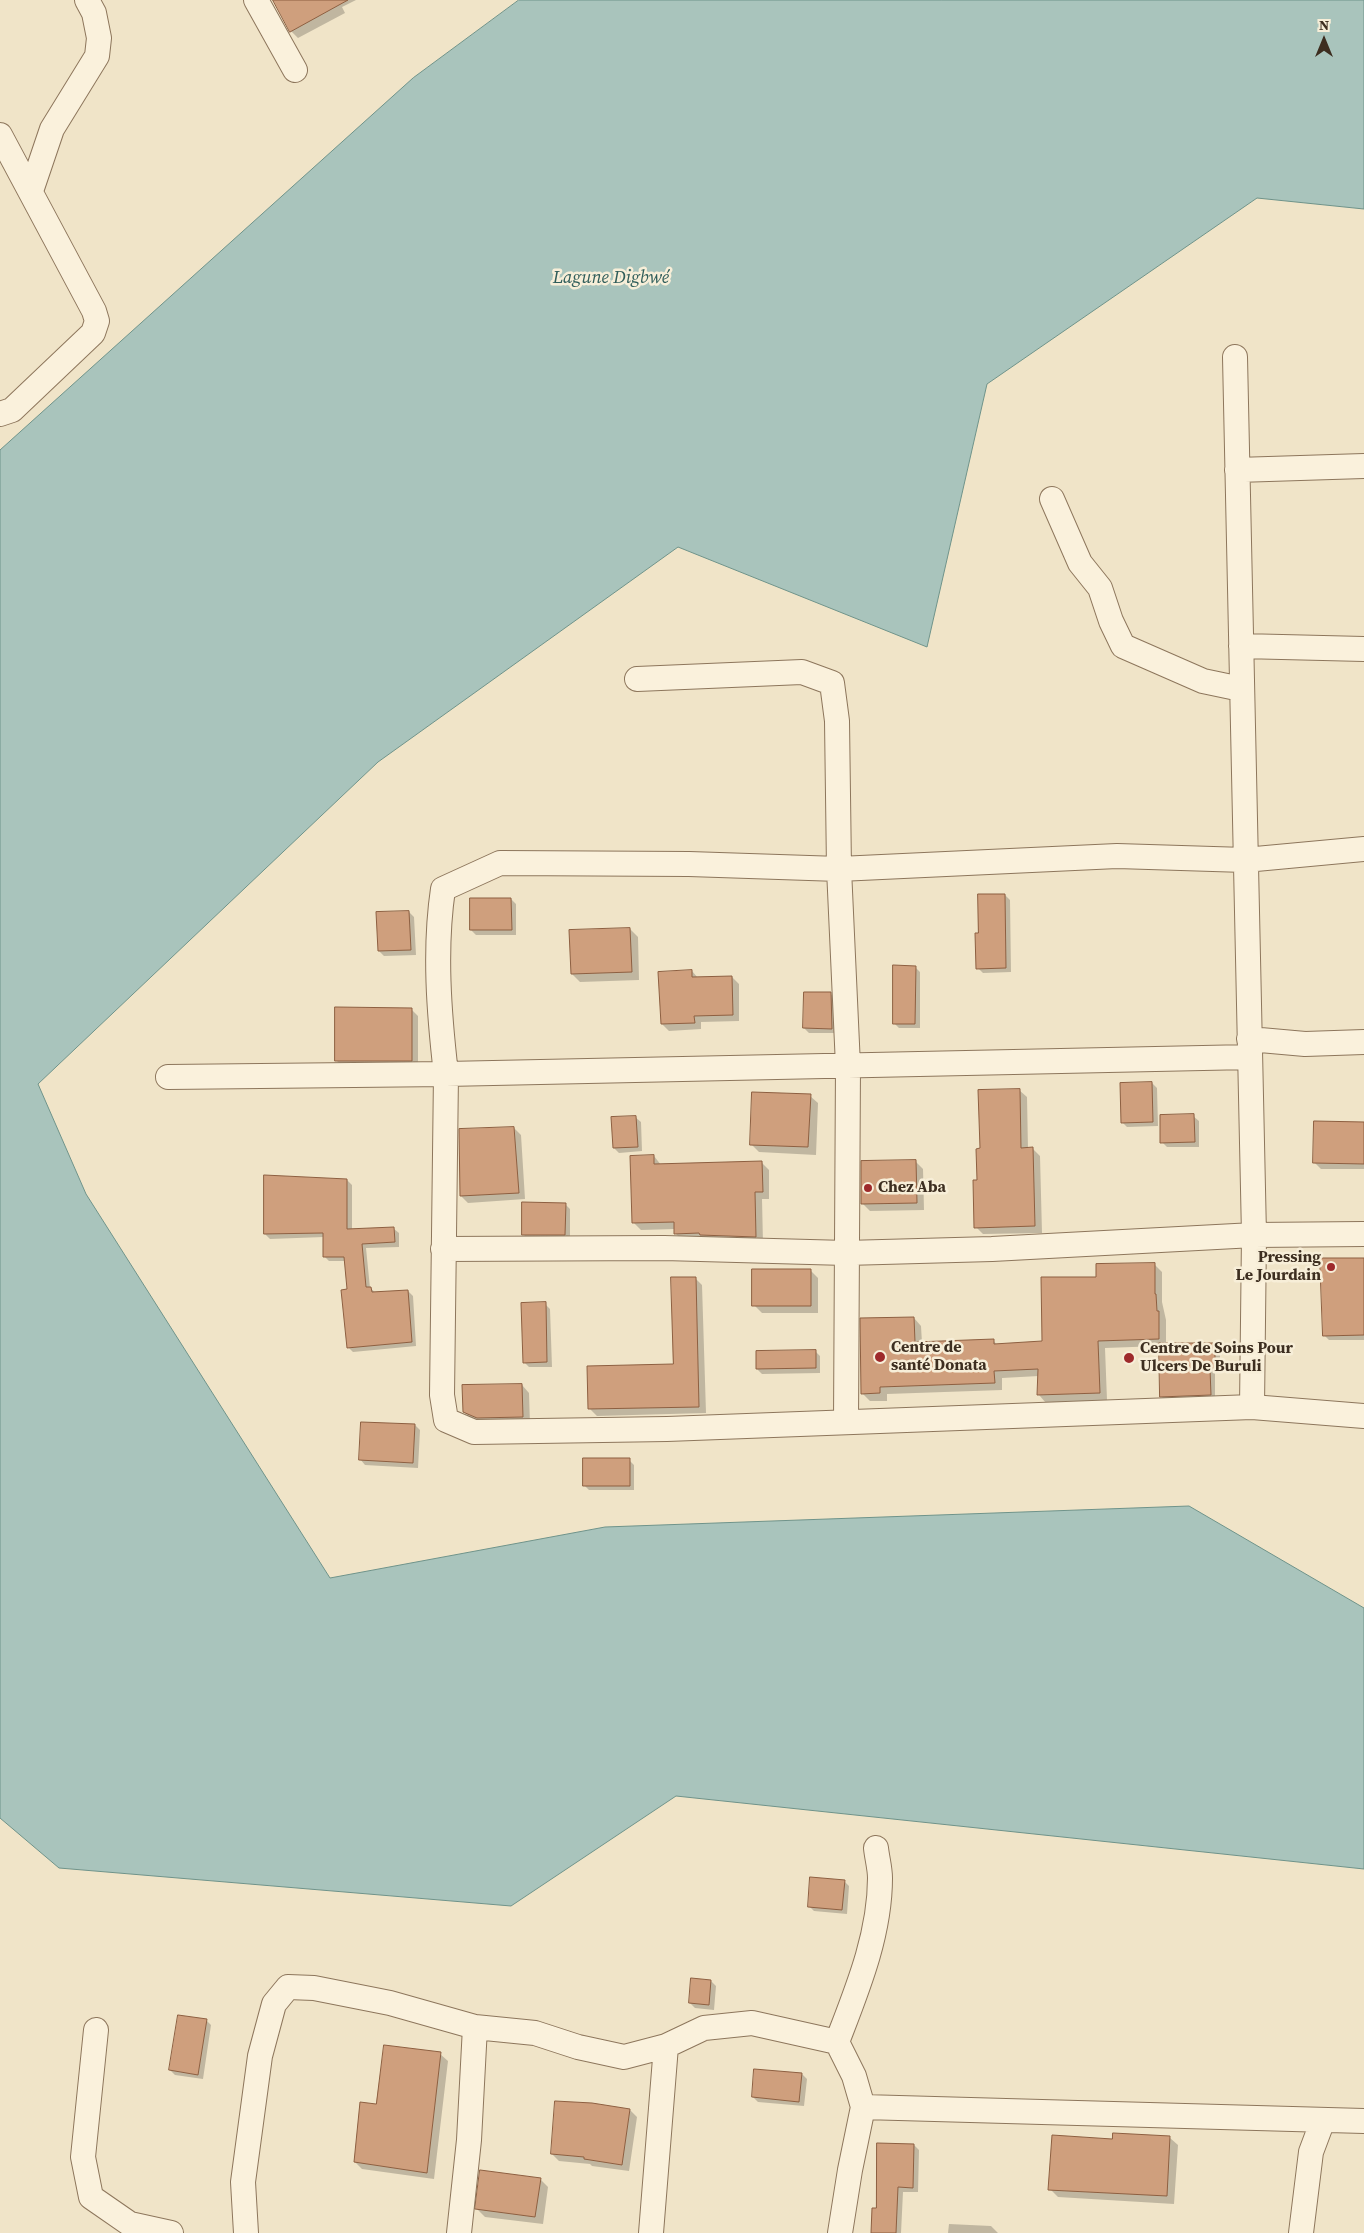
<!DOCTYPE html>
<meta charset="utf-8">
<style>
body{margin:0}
#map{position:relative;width:1364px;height:2233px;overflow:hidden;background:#f0e4c8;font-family:"Source Serif 4",serif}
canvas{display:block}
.north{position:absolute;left:1299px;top:15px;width:50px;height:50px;-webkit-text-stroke:4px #f7eed8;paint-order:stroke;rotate:0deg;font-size:14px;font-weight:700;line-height:20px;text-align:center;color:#3d2e20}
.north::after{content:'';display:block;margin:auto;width:18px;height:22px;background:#3d2e20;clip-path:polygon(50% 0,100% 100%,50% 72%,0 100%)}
</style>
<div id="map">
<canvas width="1364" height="2233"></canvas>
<div class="north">N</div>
</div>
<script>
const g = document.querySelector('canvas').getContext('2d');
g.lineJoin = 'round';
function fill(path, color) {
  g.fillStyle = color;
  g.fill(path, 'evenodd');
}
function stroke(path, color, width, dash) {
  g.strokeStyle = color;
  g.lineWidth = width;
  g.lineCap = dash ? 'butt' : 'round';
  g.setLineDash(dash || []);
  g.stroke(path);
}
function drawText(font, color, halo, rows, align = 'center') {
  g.font = font + ' "Source Serif 4",serif';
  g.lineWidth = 5;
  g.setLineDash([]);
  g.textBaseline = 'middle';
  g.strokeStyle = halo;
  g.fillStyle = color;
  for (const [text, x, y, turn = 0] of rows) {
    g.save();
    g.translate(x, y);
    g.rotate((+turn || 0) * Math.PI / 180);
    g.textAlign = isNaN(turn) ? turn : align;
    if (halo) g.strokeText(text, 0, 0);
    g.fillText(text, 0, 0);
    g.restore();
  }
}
const water = new Path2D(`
 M519,0H1364V209L1257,198L987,384L927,647L678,547L378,762L38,1084L86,1194L330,1578L605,1527L1189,1506L1364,1608V1869L676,1796L511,1906L59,1868L0,1818V450L413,78Z`);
fill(water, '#a9c4bc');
stroke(water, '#6f938a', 1);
fill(new Path2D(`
 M274,0H356L342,7L345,13L298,38L291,31Z
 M1005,895L1010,900L1011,972L983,973L978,968L979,934Z
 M511,899L516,904V935H476L471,930Z
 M409,912L414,917L416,955L384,956L379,951Z
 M630,929L638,937L639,980L580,982L572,974Z
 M915,967L920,972V1028H899L894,1023Z
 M692,971L698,978L732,977L739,984V1021L701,1022V1029L669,1031L662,1024Z
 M830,993L835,999L836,1033H809L804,1028Z
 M411,1009L418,1016V1067L344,1068L337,1061Z
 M1152,1083L1157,1088L1158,1126L1127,1127L1122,1122Z
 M1019,1090L1027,1097L1028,1149H1033L1040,1156L1042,1233L983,1234L976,1227L981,1150Z
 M810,1096L818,1103L816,1155L759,1152L751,1144Z
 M1193,1116L1199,1121V1147H1167L1162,1142Z
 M635,1117L641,1122L642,1151L619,1153L614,1148Z
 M1364,1123V1169H1321L1314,1162Z
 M514,1128L521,1135L525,1199L468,1203L461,1196Z
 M654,1156L661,1165L761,1162L769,1170V1199H762L763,1244L683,1241L675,1233V1229L641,1230L634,1223Z
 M915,1161L923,1169L924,1210L870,1211L862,1203Z
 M347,1180L352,1185V1230L394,1229L399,1233V1247L366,1248L370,1288L376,1293L408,1291L413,1296L416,1346L353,1352L348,1347L349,1290L346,1261H329L324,1256V1237L270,1239L265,1234Z
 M565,1204L570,1209V1239H528L523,1234Z
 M1364,1259V1340H1329L1324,1335Z
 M1155,1265L1162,1272V1302L1166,1320V1344H1215L1220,1349V1373H1215V1399L1166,1401L1161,1396L1160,1346L1105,1348L1107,1400L1046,1403L1039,1395V1376L1002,1378V1390L887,1394V1401H870L863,1394L914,1318L921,1326L922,1343L993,1340L997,1345L1043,1342L1097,1278Z
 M810,1270L818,1278V1313H762L754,1305Z
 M695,1278L702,1285L706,1413L597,1416L590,1409L674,1366Z
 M545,1304L550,1309L552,1367H529L524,1362Z
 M815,1351L820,1356V1373L762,1374L757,1369Z
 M522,1385L529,1393L530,1425L472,1420L464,1412Z
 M415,1425L420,1430L418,1468L365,1465L360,1459Z
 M629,1460L634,1465V1490H589L584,1485Z
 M844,1881L849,1886L847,1914L814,1911L809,1906Z
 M711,1981L716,1986L714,2010L695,2008L690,2003Z
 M206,2020L211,2025L203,2079L175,2075L170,2070Z
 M440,2054L448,2061L434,2179L362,2169L355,2162Z
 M802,2074L807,2079L804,2106L758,2102L753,2097Z
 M630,2110L637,2117L629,2171L592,2166L590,2164L559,2161L552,2154Z
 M1170,2138L1178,2145L1174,2204L1058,2197L1050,2189L1114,2140Z
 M914,2145L919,2150L918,2192H903L901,2233H872L877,2209Z
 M540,2179L548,2187L543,2224L485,2217L477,2209Z
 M949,2224L991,2226L998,2233H948Z`), '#0003');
const building = new Path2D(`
 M273,0H348L290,32Z
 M978,894H1005L1006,968L976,969L975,933H978Z
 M470,898H511L512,930H470Z
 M409,911L411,950L378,951L376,912Z
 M630,928L632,972L571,974L569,930Z
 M893,965L916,966L915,1024H893Z
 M692,970V977L732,976L733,1015L694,1016L695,1023L661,1024L658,972Z
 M804,992H831L832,1029L803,1028Z
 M335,1007L412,1008V1061H335Z
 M1152,1082L1153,1122L1121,1123L1120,1083Z
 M1020,1089L1021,1148L1033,1147L1035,1226L974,1228L973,1180H977L976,1149L980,1148L978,1090Z
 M752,1092L811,1094L808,1147L750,1145Z
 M1194,1114L1195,1142L1160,1143V1115Z
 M636,1116L638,1147L613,1148L611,1117Z
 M1314,1121L1364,1122V1164L1313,1163Z
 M514,1127L519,1193L460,1196L459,1129Z
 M654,1155V1164L762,1161L763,1192H755L756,1237L700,1235L699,1233L674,1234V1222L632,1223L630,1156Z
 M916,1160L917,1203L861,1204V1161Z
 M264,1175L347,1179V1229L394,1227L395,1242L362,1244L366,1287H371L372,1292L408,1290L412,1342L347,1348L341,1290L347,1289L344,1257H323V1233L264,1234Z
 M522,1202L566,1203L565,1235H522Z
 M1320,1258H1364V1335L1323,1336Z
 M1155,1263V1294H1156L1157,1311H1159V1339L1098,1341L1100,1393L1037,1395L1038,1369L994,1371L995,1383L880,1387V1393L861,1394L860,1318L914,1317L915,1342L994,1339V1344L1042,1341L1041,1277H1096V1264Z
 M752,1269H811V1306H752Z
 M671,1277H696L699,1407L588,1409L587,1366L673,1364Z
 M546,1302L547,1362L523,1363L521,1303Z
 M1159,1343H1215V1369H1210L1211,1395L1160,1397Z
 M816,1350V1368L756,1369V1351Z
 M522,1384L523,1417L477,1418L463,1412L462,1385Z
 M361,1422L415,1424L413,1463L359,1460Z
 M583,1458H630V1486H583Z
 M810,1877L845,1880L842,1910L808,1907Z
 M691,1978L711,1980L709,2005L689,2003Z
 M178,2015L207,2019L198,2075L169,2070Z
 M384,2045L441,2052L427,2173L354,2162L360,2102L376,2104Z
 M754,2069L802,2073L799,2102L752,2097Z
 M555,2101L592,2103L630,2109L622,2165L584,2159V2157L551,2154Z
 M1113,2133L1170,2136L1167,2196L1048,2190L1052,2135L1112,2139Z
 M877,2143L914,2144L913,2188L898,2187L896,2233H871L872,2208H876Z
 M480,2170L541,2178L535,2217L475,2209Z`);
fill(building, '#cf9f7d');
stroke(building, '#8d5f41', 1);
const minor = new Path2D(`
 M256,0L295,70
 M0,135L94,311L97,321L93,333L12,410L0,414
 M31,191L52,129L97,56L99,38L94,13L87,0
 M1235,357L1254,1235L1252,1407
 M1237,470L1364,466
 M1052,499L1080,563L1100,588L1111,621L1123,646L1203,681L1241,689
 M1241,646L1364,649
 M637,679L802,672L832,683L837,721L839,869L848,1066L846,1421
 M1364,849L1245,860L1117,856L839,869L689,864L500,863L443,889C434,950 439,1013 446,1074L442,1395L446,1420L474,1432L667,1429L1252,1407L1364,1416
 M1249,1039L1305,1044L1364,1042
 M168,1077L446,1074L1250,1057
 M443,1249L664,1248L846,1253L992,1249L1254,1235L1364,1234
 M96,2030L83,2157L91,2197L130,2224L171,2233
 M837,2042C857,1990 880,1935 880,1878C880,1868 877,1858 876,1848
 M863,2107L1364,2121
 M246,2233L243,2182L260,2056L274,2004L288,1987L314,1988L390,2003L475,2027L535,2033L578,2047L624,2057L666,2046L704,2028L752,2023L837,2042L854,2076L863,2107L850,2170L840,2233
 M459,2233L469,2140L475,2027
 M651,2233L666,2046
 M1301,2233L1311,2152L1323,2120`);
stroke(minor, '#8d765c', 26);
stroke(minor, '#faf1dc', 24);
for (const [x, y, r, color] of [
 [868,1188,5,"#9e2a2b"],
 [1331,1267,5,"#9e2a2b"],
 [880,1357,6,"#9e2a2b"],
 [1129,1358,6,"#9e2a2b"]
]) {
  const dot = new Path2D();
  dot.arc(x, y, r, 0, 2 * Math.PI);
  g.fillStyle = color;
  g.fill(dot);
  stroke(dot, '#f7eed8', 2);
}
drawText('bold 16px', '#3d2e20', '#f7eed8', [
 ["Chez Aba",878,1188],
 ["Pressing",1321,1258,"right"],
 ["Le Jourdain",1321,1276,"right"],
 ["Centre de",891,1348],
 ["santé Donata",891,1366],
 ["Centre de Soins Pour",1140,1349],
 ["Ulcers De Buruli",1140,1367]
], 'left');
drawText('italic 18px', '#2f5d5a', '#f7eed8', [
 ["Lagune Digbwé",611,278]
]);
</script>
